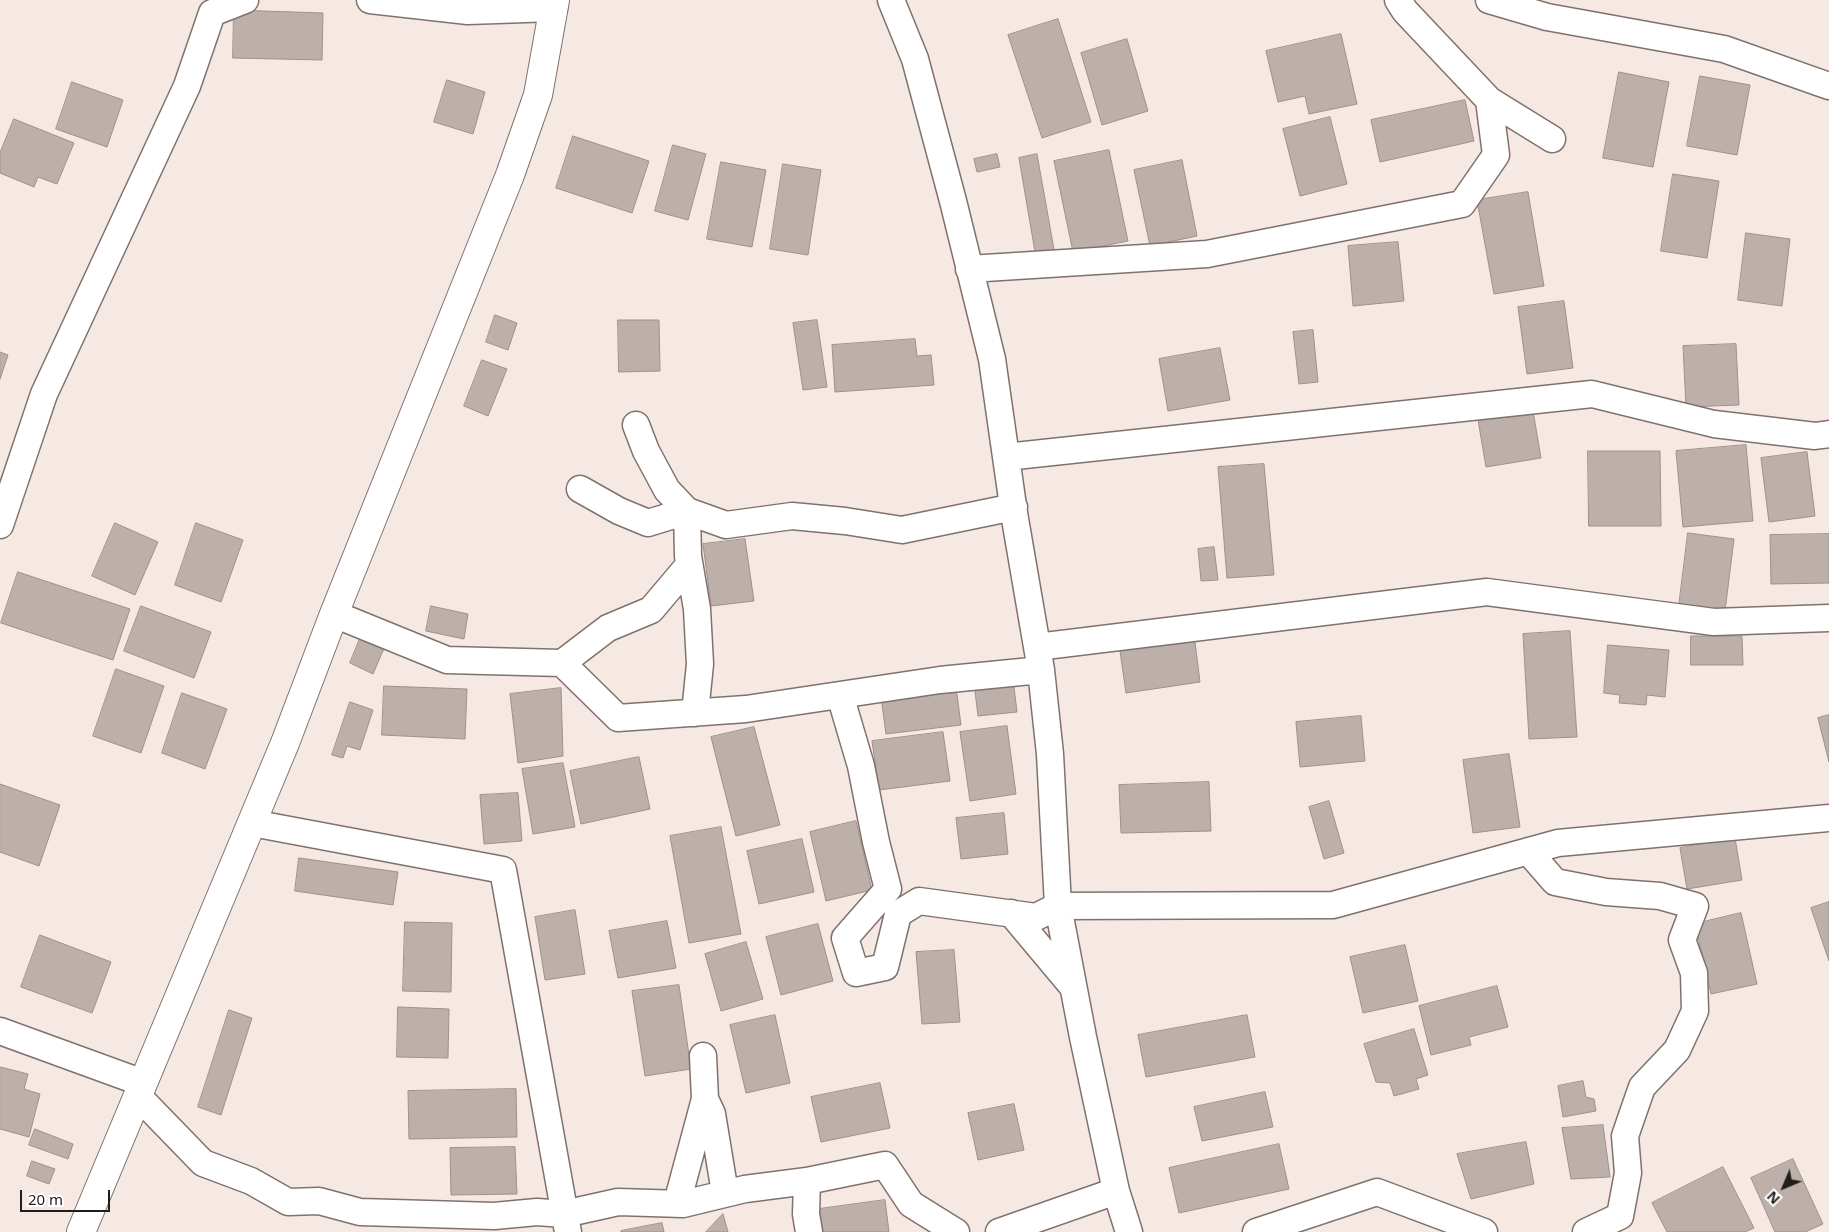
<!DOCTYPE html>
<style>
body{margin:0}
#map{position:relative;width:1829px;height:1232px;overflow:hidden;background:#f6e8e2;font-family:"Noto Sans",sans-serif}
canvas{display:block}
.north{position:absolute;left:1759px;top:1162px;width:50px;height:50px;-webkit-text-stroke:4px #fff;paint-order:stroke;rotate:225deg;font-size:14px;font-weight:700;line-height:20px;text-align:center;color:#221d1b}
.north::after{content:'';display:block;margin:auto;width:18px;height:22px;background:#221d1b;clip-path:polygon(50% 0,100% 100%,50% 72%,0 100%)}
.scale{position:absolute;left:20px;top:1190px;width:90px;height:22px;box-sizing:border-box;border:2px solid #221d1b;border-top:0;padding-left:6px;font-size:15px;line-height:18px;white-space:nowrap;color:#221d1b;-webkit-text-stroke:4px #fff;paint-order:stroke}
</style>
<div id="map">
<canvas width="1829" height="1232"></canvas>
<div class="north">N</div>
<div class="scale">20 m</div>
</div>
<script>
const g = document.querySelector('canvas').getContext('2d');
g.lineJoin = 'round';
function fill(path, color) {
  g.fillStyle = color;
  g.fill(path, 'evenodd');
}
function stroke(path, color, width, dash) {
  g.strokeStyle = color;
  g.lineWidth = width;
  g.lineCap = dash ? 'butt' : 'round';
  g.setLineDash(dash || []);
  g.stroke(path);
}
const building = new Path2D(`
 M234,10L323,13L322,60L233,58Z
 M1058,19L1091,122L1042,138L1008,35Z
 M1341,34L1357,104L1309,114L1305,96L1278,102L1266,51Z
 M1127,39L1148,111L1102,125L1081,53Z
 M1619,72L1669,82L1653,167L1603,158Z
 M1700,76L1750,85L1737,155L1687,146Z
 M447,80L485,92L473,134L434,122Z
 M72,82L123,100L107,147L56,129Z
 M1465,100L1474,141L1380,162L1371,120Z
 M1330,117L1347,184L1300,196L1283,129Z
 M14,119L74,143L57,184L38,177L34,187L0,173V153Z
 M573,136L649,161L632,213L556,188Z
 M673,145L706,154L688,220L655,211Z
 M1109,150L1128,241L1073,252L1054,161Z
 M997,154L1000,167L977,172L974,159Z
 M1037,154L1055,255L1036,258L1019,158Z
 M1182,160L1197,236L1150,246L1134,170Z
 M721,162L766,170L752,247L707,239Z
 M783,164L821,170L808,255L770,249Z
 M1673,174L1719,181L1707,258L1661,251Z
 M1528,192L1544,286L1494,294L1477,200Z
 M1746,233L1790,239L1782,306L1738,300Z
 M1398,242L1404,301L1353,306L1348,246Z
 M1564,301L1573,368L1527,374L1518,307Z
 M495,315L517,323L508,350L486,342Z
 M618,320H659L660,371L619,372Z
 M817,320L827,387L803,390L793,323Z
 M1313,330L1318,382L1299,384L1293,332Z
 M915,339L917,356L931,355L934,385L835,392L832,345Z
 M1736,344L1739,405L1686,407L1683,346Z
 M1220,348L1230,400L1168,411L1159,359Z
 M0,352L8,355L0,379Z
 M482,360L507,369L488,416L464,406Z
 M1532,405L1541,458L1486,467L1477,414Z
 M1746,445L1753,521L1683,527L1676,451Z
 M1588,451H1660L1661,526H1589Z
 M1807,452L1815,516L1769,522L1761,458Z
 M1264,464L1274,575L1227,578L1218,467Z
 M115,523L158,542L135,595L92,576Z
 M196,523L243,540L221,602L175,585Z
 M1688,533L1734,539L1725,611L1679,606Z
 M1829,534V583L1771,584L1770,535Z
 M745,539L754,601L711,606L703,544Z
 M1214,547L1218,580L1201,581L1198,549Z
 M18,572L130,609L113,660L1,623Z
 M141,606L211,632L194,678L124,651Z
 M431,606L468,614L464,639L426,631Z
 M1570,631L1577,737L1529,739L1523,634Z
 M1194,634L1200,682L1126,693L1119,644Z
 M361,636L385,646L373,674L350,663Z
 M1691,636H1742L1743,665H1691Z
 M1608,645L1669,650L1665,697L1647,695L1646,705L1619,703L1620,695L1604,693Z
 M116,669L164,686L141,753L93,736Z
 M1013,679L1017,712L978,716L974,683Z
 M384,686L467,689L465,739L382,735Z
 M956,687L961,725L886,734L881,697Z
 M561,688L563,756L518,763L510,694Z
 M182,693L227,709L205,769L162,753Z
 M350,702L373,710L360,750L347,746L343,758L332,755Z
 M1829,715V762L1818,718Z
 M1361,716L1365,761L1300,767L1296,722Z
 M1007,726L1016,794L970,801L960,732Z
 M754,727L780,825L736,836L711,737Z
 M943,732L950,781L879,790L872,741Z
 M1509,754L1520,827L1473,833L1463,760Z
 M639,757L650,809L581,824L570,771Z
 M563,763L575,827L533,834L522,769Z
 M1209,782L1211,831L1121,833L1119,785Z
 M0,784L60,805L39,866L0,852Z
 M518,793L522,841L484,844L480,795Z
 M1329,801L1344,853L1324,859L1309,807Z
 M1004,813L1008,854L961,859L956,818Z
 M856,821L872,890L826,901L810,832Z
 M721,827L741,934L689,943L670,836Z
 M1735,838L1742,880L1687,889L1680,848Z
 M802,839L814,892L759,904L747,851Z
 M299,858L398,872L393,905L295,891Z
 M1829,902V961L1811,908Z
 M575,910L585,974L545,980L535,917Z
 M1741,913L1757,984L1711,994L1695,924Z
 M667,921L676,968L618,978L609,931Z
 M405,922L452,923L451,992L403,991Z
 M818,924L833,981L781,995L766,937Z
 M40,935L111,962L92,1013L21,987Z
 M746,942L763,999L721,1011L705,954Z
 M1405,945L1418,1001L1363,1013L1350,957Z
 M954,950L960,1022L922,1024L916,952Z
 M679,985L691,1069L645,1076L632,991Z
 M1497,986L1508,1027L1469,1037L1471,1045L1431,1055L1419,1006Z
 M398,1007L449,1009L448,1058L397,1057Z
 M229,1010L252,1018L221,1115L198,1107Z
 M775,1015L790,1083L746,1093L730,1025Z
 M1247,1015L1255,1057L1146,1077L1138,1035Z
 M1414,1029L1428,1075L1416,1079L1419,1089L1394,1096L1390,1083L1376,1082L1364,1044Z
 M0,1067L28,1074L24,1089L40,1094L29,1137L0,1129Z
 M1583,1081L1586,1097L1594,1099L1596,1111L1563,1117L1558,1086Z
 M880,1083L890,1128L821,1142L811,1097Z
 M516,1089L517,1137L409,1139L408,1091Z
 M1265,1092L1273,1127L1202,1141L1194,1107Z
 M1014,1104L1024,1150L978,1160L968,1113Z
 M1603,1125L1610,1177L1571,1179L1562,1128Z
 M35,1129L73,1144L68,1159L29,1145Z
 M1526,1142L1534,1184L1471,1199L1457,1154Z
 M1279,1144L1289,1189L1179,1213L1169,1168Z
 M515,1147L517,1194L451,1195L450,1148Z
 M1793,1159L1823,1224L1805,1232H1775L1751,1178Z
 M32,1161L55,1169L49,1184L27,1176Z
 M1723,1167L1754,1228L1745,1232H1667L1652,1203Z
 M885,1200L889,1232H822L819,1209Z
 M723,1214L728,1232H706Z
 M662,1223L664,1232H621V1231Z`);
fill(building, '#bdb0aa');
stroke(building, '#9e918b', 1);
const minor = new Path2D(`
 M370,0L468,11L554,8
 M891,0L915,59L953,201L992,359L1014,513L1041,670L1050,754L1058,906L1083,1037L1116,1191L1129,1232
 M1398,0L1405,11L1489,100L1552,139
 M1489,0L1547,17L1724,49L1829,86
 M969,269L1207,254L1462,204L1496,155L1489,100
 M1006,457L1592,394L1714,424L1815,436L1829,434
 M580,489L619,511L648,523L687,511L667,490L646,451L636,425
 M0,525L44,394L187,86L212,13L245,0
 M334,614L447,660L562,663L618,718L746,709L940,680L1041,670
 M1037,647L1487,592L1714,622L1829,618
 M562,663L608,628L651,610L689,565
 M840,695L861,766L876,842L888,889L845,938L856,973L885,967L898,914L919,901L1036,917L1058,906L1333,905L1558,843L1829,818
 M695,713L700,664L697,609L688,556L687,511L726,525L792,516L845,521L902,530L1014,507
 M252,823L503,870L568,1232
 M1528,851L1555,882L1606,892L1660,896L1695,906L1682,940L1694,973L1695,1011L1677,1050L1642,1087L1625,1136L1628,1173L1620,1216L1586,1232
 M1011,913L1073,987
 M0,1031L143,1083
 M138,1096L203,1163L251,1181L288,1202L319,1201L360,1212L494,1216L537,1212L564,1214L618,1202L683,1204L745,1189L807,1181L806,1214L809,1232
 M705,1099L712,1114L725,1193
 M807,1181L885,1165L911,1204L956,1232
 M677,1203L705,1099L703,1056
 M999,1232L1116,1191
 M1256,1232L1377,1192L1484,1232`);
const tertiary = new Path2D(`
 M81,1232L285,743L334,614L510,175L538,95L555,0`);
stroke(minor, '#7f726c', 29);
stroke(tertiary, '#7f726c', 30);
stroke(minor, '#fff', 26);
stroke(tertiary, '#fff', 28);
</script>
